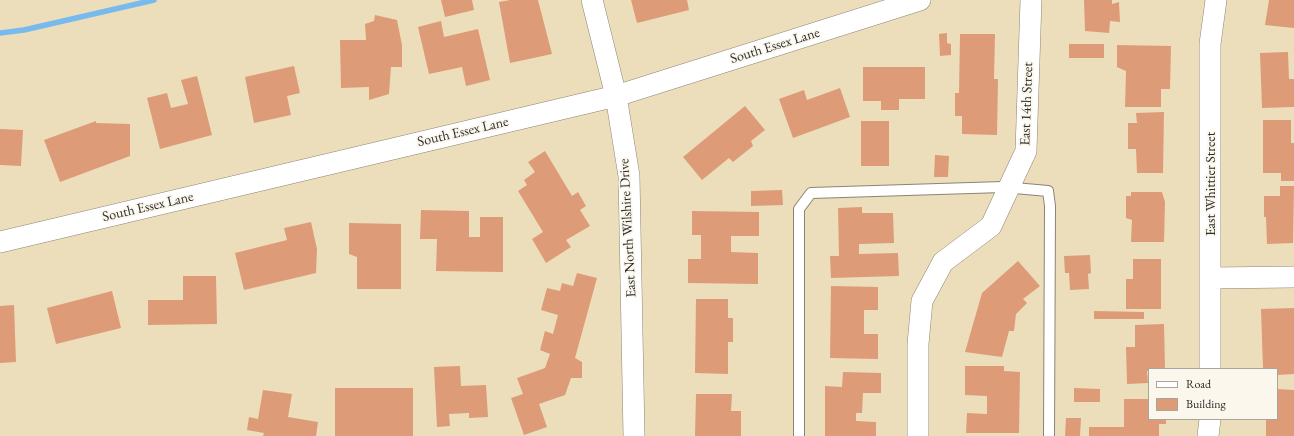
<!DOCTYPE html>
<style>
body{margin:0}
#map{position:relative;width:1294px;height:436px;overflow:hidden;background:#eddebb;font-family:"EB Garamond",serif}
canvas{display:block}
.legend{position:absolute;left:1148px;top:368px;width:130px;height:52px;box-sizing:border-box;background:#fbf7ec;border:1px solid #a8a59f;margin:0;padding:5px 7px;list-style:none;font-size:12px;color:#2b2b2b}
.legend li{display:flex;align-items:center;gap:8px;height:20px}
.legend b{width:20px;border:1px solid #a8a59f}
</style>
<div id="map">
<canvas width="1294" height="436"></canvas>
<ul class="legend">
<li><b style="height:5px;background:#fff"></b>Road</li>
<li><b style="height:11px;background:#dd9b78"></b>Building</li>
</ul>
</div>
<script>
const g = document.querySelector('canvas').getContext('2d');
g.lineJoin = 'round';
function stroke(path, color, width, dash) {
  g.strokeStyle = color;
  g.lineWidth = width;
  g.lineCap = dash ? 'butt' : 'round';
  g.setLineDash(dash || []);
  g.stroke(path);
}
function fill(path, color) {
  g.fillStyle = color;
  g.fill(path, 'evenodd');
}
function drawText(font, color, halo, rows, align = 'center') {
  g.font = font + ' "EB Garamond",serif';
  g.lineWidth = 3.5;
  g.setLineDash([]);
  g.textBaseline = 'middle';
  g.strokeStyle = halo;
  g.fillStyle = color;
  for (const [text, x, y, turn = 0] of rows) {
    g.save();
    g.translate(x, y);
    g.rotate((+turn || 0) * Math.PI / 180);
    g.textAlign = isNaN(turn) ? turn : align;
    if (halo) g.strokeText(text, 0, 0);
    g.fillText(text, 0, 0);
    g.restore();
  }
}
stroke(new Path2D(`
 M0,33L24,30L154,0`), '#78baed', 5.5);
fill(new Path2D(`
 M441,0H472L474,10L445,17Z
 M510,0H538L552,54L510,63L499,2Z
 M631,0H687L689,10L637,23Z
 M1084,0H1112V4L1119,2L1120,22L1110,21L1109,33L1085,31Z
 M1269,0H1294V28L1265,25Z
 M375,15L397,20L402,45V67H391L389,94L369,100V87L341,88L340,40H366L365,24L374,21Z
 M441,21L444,37L478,29L490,80L466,86L462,67L429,74L418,27Z
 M947,33V43L951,44V55L940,56L939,34Z
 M960,34H995L994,79H998L997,135L962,134V116H955V93H959Z
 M1069,44H1104V58H1069Z
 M1117,45L1171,46L1170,89H1161V107H1125L1126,71L1117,67Z
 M1288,52L1289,79H1294V107L1262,108L1260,53Z
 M294,66L300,93L287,96L291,115L254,123L245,77Z
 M863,67H925V99H899V110H881V101H863Z
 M197,76L212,135L160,149L147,98L167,93L171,108L188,104L181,80Z
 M840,88L850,117L793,138L779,99L804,90L807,100Z
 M745,106L765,130L751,141L753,146L733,162L729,158L702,180L683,157Z
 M1164,112L1163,173H1137L1136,149H1128V123H1137L1136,113Z
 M1263,120H1291V143H1294V181H1281V173H1263Z
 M96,121V123L130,124V156L60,182L44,140Z
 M861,121H889V166H861Z
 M0,129L23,130L21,166L0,165Z
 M545,151L572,196L578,192L586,206L580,210L590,226L566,240L571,247L546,263L532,239L543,232L518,191L527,185L524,180L535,172L528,162Z
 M935,155L949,156L948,177H934Z
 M1280,186H1294L1293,243L1267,244L1266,217H1264V196H1280Z
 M782,190L783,205L751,206V191Z
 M1131,192H1162L1165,202L1164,242H1131L1132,220L1126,218V196H1131Z
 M862,207V213H893L894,243L859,244V254L898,253L899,276L831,278L830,256H839L838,208Z
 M421,210L469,211V237H480V217H503V272L436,271L437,239H420Z
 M692,211L759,212V236H731V252L758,253V284L688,283V259H701V235H692Z
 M311,222L317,249L316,273L244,290L235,253L287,240L284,228Z
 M349,223L401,224V289H357V257L349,254Z
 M1090,255L1091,273L1088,274L1089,289L1070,290L1069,273H1065L1064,256Z
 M1133,259H1161V309H1126V279H1133Z
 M1018,261L1040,286L1023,299L1027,303L1016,314L1014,331H1009L1002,357L965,352L982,293Z
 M577,273L597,278L575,358L582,362V378H571L565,395L539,404L547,427L524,435L511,398L523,394L517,378L545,368L550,354L540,350L545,331L553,334L558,315L541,310L547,288L560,291L562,283L573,286Z
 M183,276H216L217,324L148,325V300H183Z
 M831,286L878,287V310H864V334H878V359L830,358Z
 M112,291L121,328L56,344L47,308Z
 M696,299H728V318H733V342H728V374L695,373Z
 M14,305L16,362L0,363V306Z
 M1294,308V374L1277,375V369H1263L1261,309Z
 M1094,311L1144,312V319H1094Z
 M1164,324L1165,369H1149V371H1147L1148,383L1127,384L1126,347H1135V325Z
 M460,366L461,386L486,385L488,417L469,418V413L449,414L450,426L437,427L434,367Z
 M965,366H1004V371L1020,372L1019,433H966L967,413L987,414V396L965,395Z
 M843,372L881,373V393H863L862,413H856V421L876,422V436H825V386L842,387Z
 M335,388H413V436H335Z
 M1074,388L1100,389V402H1074Z
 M1277,389L1294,390V436H1266V419H1277Z
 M263,390L292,394L288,417L318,422L316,436H263L264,433L247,430L249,417L258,419Z
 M696,394H732L731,411H741V436H695Z
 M1124,399H1149V419H1166V424H1159V436H1089V427H1124Z
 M1066,418H1081L1080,436H1065Z`), '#dd9b78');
const lane = new Path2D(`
 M799,436V209L811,193L1003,187L1048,191L1050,206L1049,436`);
const street = new Path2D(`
 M592,0L616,96L629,176L634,436
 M0,242L616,96L920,0
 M1211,278L1294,277
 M1210,369V44L1216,0
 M918,436V344L922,301L943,262L991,226L1026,151L1031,0
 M1208,436L1210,419`);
stroke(lane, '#8c8473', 12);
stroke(street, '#8c8473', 22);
stroke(lane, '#fff', 10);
stroke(street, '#fff', 21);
drawText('14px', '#2b2b2b', '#fbf7ec', [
 ["South Essex Lane",775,46,-17],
 ["East 14th Street",1027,104,-88],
 ["South Essex Lane",463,132,-13],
 ["East Whittier Street",1211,184,-90],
 ["South Essex Lane",148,207,-13],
 ["East North Wilshire Drive",628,228,-93]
]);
</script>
